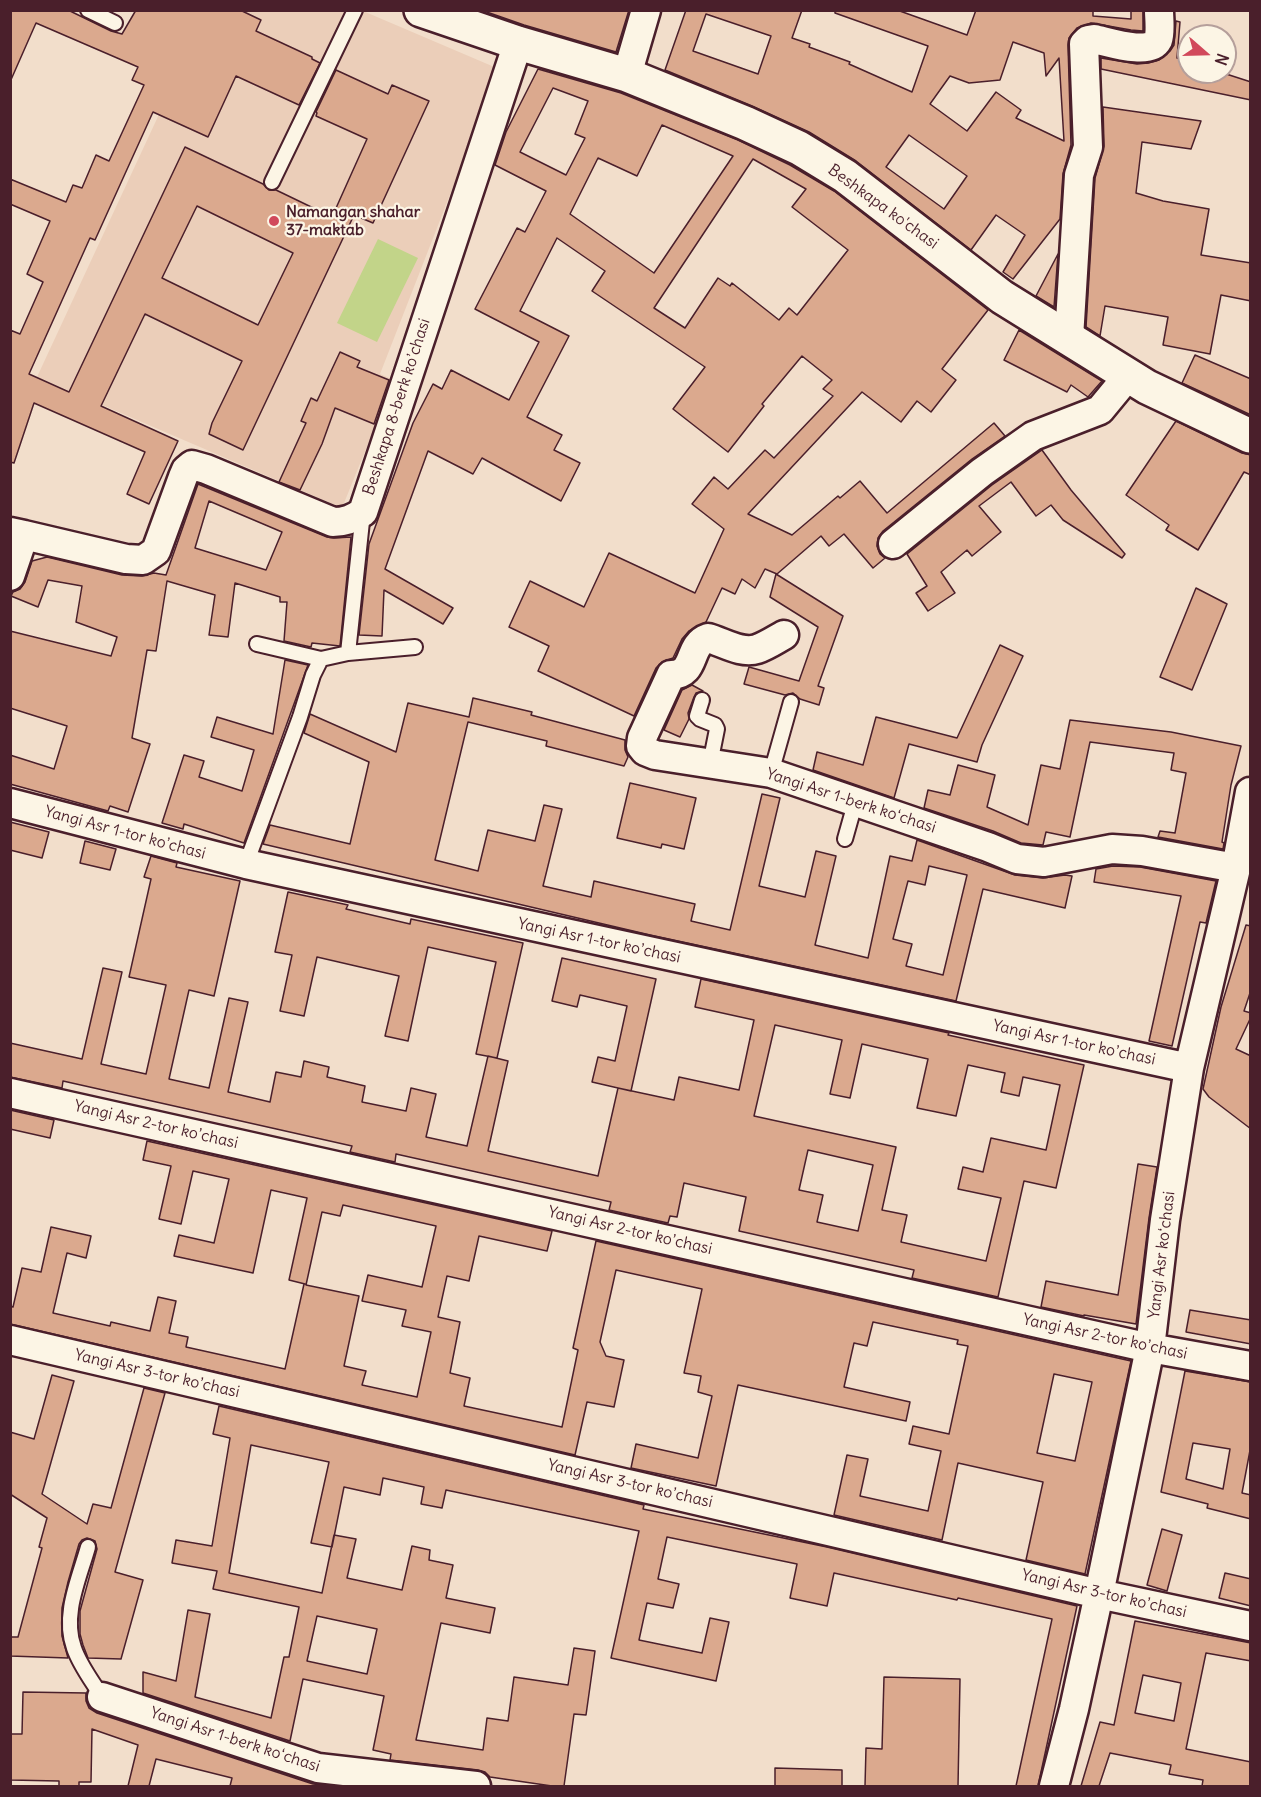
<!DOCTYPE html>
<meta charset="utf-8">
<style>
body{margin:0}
#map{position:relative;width:1261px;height:1797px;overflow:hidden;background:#f2decb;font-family:Delius,sans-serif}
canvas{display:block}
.frame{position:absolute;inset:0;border:12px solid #4a1f2b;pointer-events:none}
.north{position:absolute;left:1177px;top:24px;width:60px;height:60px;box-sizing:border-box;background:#fcf5e5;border:2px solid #b59f9b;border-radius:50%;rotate:110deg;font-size:16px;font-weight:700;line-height:24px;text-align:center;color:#4a1f2b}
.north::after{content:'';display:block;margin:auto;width:21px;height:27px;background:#d1495b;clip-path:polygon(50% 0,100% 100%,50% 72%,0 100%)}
</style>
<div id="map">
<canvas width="1261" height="1797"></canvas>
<div class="frame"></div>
<div class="north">N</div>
</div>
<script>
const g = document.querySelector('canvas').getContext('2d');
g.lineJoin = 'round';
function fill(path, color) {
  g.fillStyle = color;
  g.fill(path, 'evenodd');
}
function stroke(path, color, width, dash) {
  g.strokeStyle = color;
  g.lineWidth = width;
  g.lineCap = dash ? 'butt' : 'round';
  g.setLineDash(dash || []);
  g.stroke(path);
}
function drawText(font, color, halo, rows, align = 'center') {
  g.font = font + ' Delius,sans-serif';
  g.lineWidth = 4.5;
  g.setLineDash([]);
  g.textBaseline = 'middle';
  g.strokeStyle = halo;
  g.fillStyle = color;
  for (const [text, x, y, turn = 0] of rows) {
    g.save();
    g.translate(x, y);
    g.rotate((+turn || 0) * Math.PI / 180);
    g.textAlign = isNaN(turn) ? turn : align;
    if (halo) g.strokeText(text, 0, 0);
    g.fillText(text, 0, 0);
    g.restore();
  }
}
fill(new Path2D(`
 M207,11H363L499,69L380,374L394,380L342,508L37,377Z`), '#ebceb9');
fill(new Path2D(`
 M378,239L418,258L377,342L337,323Z`), '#c2d489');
const building = new Path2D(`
 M10,10H68L111,31L122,34L136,10H240L261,20L256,31L312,57V59L320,63L299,105L236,76L208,137L153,112L95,240L90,238L29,374L69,392L185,147L263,184L269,190H276L332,217L367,139L316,116L317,113L316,112L336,70L388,94L392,85L429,101L373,223L354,215L243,450L209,434L212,423L242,361L145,314L101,406L178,441L149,504L127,494L145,452L34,403L14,463L10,462V330L20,334L43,282L27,274L50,221L10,204V179L66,202L73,185L82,188L96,155L109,161L144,85L132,80L138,67L36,23L10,82ZM197,206L293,253L258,325L162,278Z
 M481,10H629L616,52L524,25Z
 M686,10H802L792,38L810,44L809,47L850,62L849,64L912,92L928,46L835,13V10H897L967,35L976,10H1093V16L1131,19V10H1143V31L1131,30L1091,23L1077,28L1069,38L1068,45L1071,145L1063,174L1060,219L1013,279L1003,272L1025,235L996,215L971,250L856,161L809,132L752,106L665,70ZM706,14L771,36L758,74L693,51ZM1013,42L1044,53L1046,76L1059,58L1064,141L1016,118L1021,110L996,92L967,131L930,104L950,76L969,83L1000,80ZM909,135L967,176L944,209L886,167Z
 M1176,21L1180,22L1177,58L1189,62V72H1220L1251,82V100L1101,69V58L1137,64L1148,63L1159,60L1170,51L1174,45Z
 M538,69L621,93L738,140L790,165L834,191L988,310L942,369L956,380L931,412L917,401L901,422L862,392L748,514L792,535L838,496L840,498L860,481L887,513L994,423L1005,436L972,459L883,531L878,538L877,546L880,554L885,558L873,568L844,534L829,546L821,536L777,574L765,569L755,588L742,579L735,594L722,588L706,622L689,631L682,639L673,658L662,662L656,668L634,716L538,671L549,646L509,627L530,581L584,607L609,553L695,593L724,529L692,504L714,477L728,489L765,450L774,458L833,396L823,389L832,380L802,356L762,404L764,406L728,452L673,409L705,367L592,291L605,271L557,238L520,311L569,336L527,417L562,435L554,450L580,463L561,501L482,458L473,474L428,451L385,569L453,608L443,624L384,590L382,636L359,635L369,544L413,423L433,384L442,389L451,370L509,400L539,342L475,309L517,228L525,232L546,191L495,165L506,132ZM553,88L588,101L575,134L585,138L566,175L520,152ZM662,125L733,156L654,273L570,214L598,158L637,176ZM753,159L806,189L792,207L848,250L797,315L789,308L779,320L732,283L730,286L718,278L685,328L654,308Z
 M1103,107L1201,121L1191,149L1142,142L1136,193L1163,201L1209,209L1201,255L1251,263V301L1221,295L1210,354L1163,345L1168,317L1105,306L1100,336L1086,327L1095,178L1104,146Z
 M1058,254L1054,307L1036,296Z
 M1019,330L1102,381L1088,397L1071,385L1067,392L1004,360Z
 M340,352L360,361L357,367L389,380L374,424L335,408L322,444L300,490L279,482L306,423L301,421L311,398L317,401Z
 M1195,355L1251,379V415L1182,383Z
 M1176,421L1242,453L1251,455V475L1244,472L1198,550L1166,530L1169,525L1126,495Z
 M1042,450L1071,490L1125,554L1122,558L1063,520L1051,505L1036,516L1011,482L979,506L1001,532L972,556L967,550L941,572L955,593L928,611L916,593L927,586L907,554L992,485Z
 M198,484L327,537L334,538L351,537L340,646L312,643L311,647L284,641L287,602H280V597L235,583L228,637L209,635L215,595L167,581L156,651L147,650L132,738L150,744L128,812L110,806L108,811L10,784V755L54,769L67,726L10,708V631L111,656L117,637L76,622L82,586L48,580L38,607L11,596L13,592L20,589L25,582L32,561L47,557L122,575L142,576L154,573L166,575ZM209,501L282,532L266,570L195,548Z
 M776,574L843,616L818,686L824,688L819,705L800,699L793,693L785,695L744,684L749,667L799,681L818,627L770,597Z
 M1196,588L1227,604L1192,690L1160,677Z
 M1000,645L1023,656L982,745L977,762L909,744L894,798L813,770L817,752L863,765L876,717L957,738Z
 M285,660L308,665L244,843L184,824L183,829L162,823L184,755L204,761L199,777L242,791L254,750L211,737L217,717L273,734Z
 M692,685L703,691L696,693L694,697L688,713L689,719L680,737L664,730L682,690Z
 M473,698L532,712L531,715L625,740V750L628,757L624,766L546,746L547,741L468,722L435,860L478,871L488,830L535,841L544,805L562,809L543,886L591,897L594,881L695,904L691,921L730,930L762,794L780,798L759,886L805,897L816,851L836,856L815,945L868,958L890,856L912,861L917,840L1015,875L1043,878L1065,875L1072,876L1065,908L983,889L956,1001L650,935L263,844L270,825L350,844L369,762L304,733L310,714L396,752L408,703L469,717ZM929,866L967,875L943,975L906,966L912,944L893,939L908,881L925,885Z
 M1070,720L1171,732L1241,746L1231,785L1222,842L1224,843L1223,849L1158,837L1160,831L1175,833L1186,773L1171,770L1174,753L1090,742L1070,837L1046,832L1043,845L1021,843L993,831L924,808L928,790L950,795L958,765L995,775L987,807L1028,825L1041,765L1060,769Z
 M630,783L696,798L684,849L662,844L661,848L617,838Z
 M10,822L49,832L42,858L10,850Z
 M85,841L116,849L110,870L80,863Z
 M151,856L177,863L176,867L240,881L214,996L189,990L169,1079L209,1088L229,998L248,1002L228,1092L270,1102L276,1072L301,1077L304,1061L329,1067L327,1077L365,1086L362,1102L406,1111L411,1088L436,1094L426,1137L467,1146L488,1056L508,1061L488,1151L598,1176L618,1088L674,1100L679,1077L739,1090L754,1020L695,1007L701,979L949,1033L948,1035L1084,1065L1056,1188L1024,1181L998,1297L912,1278L914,1270L739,1231L746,1197L684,1183L677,1217L670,1216L668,1223L609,1210L611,1202L396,1154L395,1162L350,1152L352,1146L63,1081L62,1088L10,1077V1043L82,1059L103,968L122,972L101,1064L146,1074L166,985L129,977L151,879L144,877ZM775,1025L842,1040L830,1094L850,1098L862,1044L928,1059L917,1108L956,1116L968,1065L1005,1073L1001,1092L1019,1096L1023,1077L1060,1085L1046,1150L991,1138L983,1172L963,1167L958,1189L1001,1198L986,1261L901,1242L907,1215L882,1210L896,1147L754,1116ZM808,1150L873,1165L858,1231L817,1222L823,1195L799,1190Z
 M1113,866L1140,867L1216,881L1206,923L1200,922L1172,1046L1149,1041L1181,896L1094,882L1096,869Z
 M288,892L348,905L346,909L410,924L411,919L523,943L497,1058L476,1054L496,962L428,947L408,1041L385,1036L399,976L317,957L304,1016L280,1011L292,955L275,952Z
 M1246,925L1251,926V990L1244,1011L1251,1013V1017L1236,1049L1251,1056V1129L1209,1097L1203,1089L1221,1007Z
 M562,958L656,979L631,1091L592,1082L598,1057L615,1061L627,1006L580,995L577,1007L552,1001Z
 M10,1110L54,1120L50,1138L10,1129Z
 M147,1141L552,1231L547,1251L479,1236L469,1281L447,1276L438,1317L460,1322L450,1373L470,1378L464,1406L562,1427L578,1350L573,1348L596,1241L1131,1361L1085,1574L1026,1560L1043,1482L958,1463L942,1540L834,1515L847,1455L868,1459L860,1496L928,1511L941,1451L909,1444L913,1426L949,1434L968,1346L957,1344L958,1340L873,1322L867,1346L854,1343L844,1387L910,1402L906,1421L738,1385L716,1486L631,1468L636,1444L698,1458L712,1396L698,1392L701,1376L684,1373L702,1289L616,1270L600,1342L606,1356L624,1360L614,1407L587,1402L575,1455L10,1324V1306L13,1307L22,1268L41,1272L51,1227L91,1236L86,1258L67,1253L53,1313L110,1326L111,1322L150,1331L158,1297L176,1301L169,1333L188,1337L186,1347L285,1369L304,1284H305L289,1280L307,1198L271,1190L253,1273L174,1256L179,1235L214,1243L229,1179L193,1171L181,1224L159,1219L171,1166L143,1160ZM343,1205L436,1226L422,1287L368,1275L362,1301L406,1310L402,1326L431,1332L417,1397L362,1385L366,1371L344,1366L359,1296L306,1285L322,1212L340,1216ZM1054,1374L1092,1382L1075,1461L1037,1453Z
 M1138,1164L1157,1167L1149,1218L1136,1324L1084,1315V1316L1041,1307L1046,1281L1118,1295Z
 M1190,1310L1251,1320V1344L1186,1332Z
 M1185,1371L1251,1382V1445L1242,1493L1251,1495V1519L1207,1508L1208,1504L1161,1492ZM1193,1443L1230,1449L1223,1489L1186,1479Z
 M52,1375L74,1381L42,1494L87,1524L93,1504L111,1508L144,1388L165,1393L115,1572L143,1580L121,1659L88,1658L83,1645L80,1634V1611L97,1549L95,1541L87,1538L82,1540L79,1544L68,1582L62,1608V1636L68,1658L10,1656V1637H18L42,1548L39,1547L47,1518L10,1494V1432L34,1439Z
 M219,1406L644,1505L643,1509L827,1547L1077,1606L1038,1786H1016L1052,1619L958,1598L957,1600L834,1573L827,1606L790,1598L797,1564L667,1537L658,1579L679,1584L673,1608L647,1603L639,1640L702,1653L710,1618L729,1622L716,1681L611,1658L639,1531L446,1490L442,1508L421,1504L424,1487L383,1478L380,1495L344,1487L332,1547L311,1543L329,1462L251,1445L229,1573L322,1593L334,1535L356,1539L347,1578L402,1590L412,1546L430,1550L429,1560L453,1565L446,1598L495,1608L490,1633L441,1623L416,1740L483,1750L487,1718L508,1721L514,1677L568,1685L574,1648L595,1651L586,1715L574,1714L564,1786H552L490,1777L485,1772L478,1770L390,1760L391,1754L373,1750L384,1696L303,1679L290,1741L143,1693V1672L176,1681L188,1610L210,1614L195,1697L271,1718L284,1657H289L299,1607L213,1589L217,1571L172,1563L176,1540L212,1546L230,1438L213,1434ZM317,1616L377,1629L367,1674L307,1661Z
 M1162,1529L1182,1535L1167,1591L1147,1585Z
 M1225,1573L1251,1579V1606L1219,1598Z
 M1135,1621L1251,1643V1661L1206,1653L1186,1749L1251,1762V1786H1202L1203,1780L1169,1774L1171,1765L1110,1753L1099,1786H1081L1100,1722L1114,1725ZM1143,1675L1181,1683L1174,1721L1135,1713Z
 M884,1677L960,1679L958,1786H865L866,1748L882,1749Z
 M23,1692L86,1693V1701L89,1708L97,1713L313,1784L323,1785L322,1786H230L232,1778L156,1759L149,1786H128L138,1745L92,1729L91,1782H79V1786H59V1781L10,1780V1734H22Z
 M775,1768L842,1770V1786H775Z`);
fill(building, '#dba98e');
stroke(building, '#4a1f2b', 1.5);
const service = new Path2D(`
 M88,10L115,23
 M272,182L355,10
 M257,644L321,659
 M348,653L415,647
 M702,700L697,716L700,719L715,725L717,729L710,764
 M771,773L791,702
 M845,839L856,800
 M246,864L300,717L313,675L321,659L348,653L363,512
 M88,1547C79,1579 62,1615 74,1648C80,1666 93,1682 102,1697`);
const minor = new Path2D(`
 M627,75L646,10
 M1069,338L1079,175L1088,147L1084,44L1088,40L1094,39C1109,42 1150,56 1158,40C1161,32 1159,19 1159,10
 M10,532L24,535L10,576
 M24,535L126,559L143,560L156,551L183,477L186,470L192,465L206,469L333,522C345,522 353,519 363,512L518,43
 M893,544L982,472L1033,436L1100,410L1128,376
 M784,635C775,640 766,646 757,649C741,654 723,642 708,638C687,645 697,675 671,675L642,738L641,746L645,751L655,755L771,773L988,847L1017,859L1044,862L1112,849L1142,851L1236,868
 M10,803L246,864L1189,1068
 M10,1093L1150,1348L1250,1366
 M10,1340L1099,1594L1250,1626
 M102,1697L318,1768L476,1786
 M1054,1786L1074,1709L1099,1594L1150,1348L1165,1220L1189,1068L1236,868L1250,792`);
const tertiary = new Path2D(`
 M421,10L518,43L627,75L745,123L799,148L845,176L1002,297L1147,387L1250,436`);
stroke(service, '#4a1f2b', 18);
stroke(minor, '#4a1f2b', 33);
stroke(tertiary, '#4a1f2b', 38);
stroke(service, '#fcf5e5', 14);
stroke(minor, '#fcf5e5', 28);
stroke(tertiary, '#fcf5e5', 33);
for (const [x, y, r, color] of [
 [274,221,6,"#d1495b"]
]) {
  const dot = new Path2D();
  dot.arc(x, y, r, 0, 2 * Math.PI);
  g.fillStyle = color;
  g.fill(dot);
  stroke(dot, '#fcf5e5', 2);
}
drawText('16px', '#4a1f2b', '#fcf5e5', [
 ["Beshkapa ko'chasi",883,207,36],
 ["Beshkapa 8-berk koʼchasi",397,407,-72],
 ["Yangi Asr 1-berk koʻchasi",851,801,18],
 ["Yangi Asr 1-tor koʼchasi",125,833,15],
 ["Yangi Asr 1-tor koʼchasi",599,941,12],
 ["Yangi Asr 1-tor koʼchasi",1074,1043,12],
 ["Yangi Asr 2-tor koʼchasi",156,1125,13],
 ["Yangi Asr 2-tor koʼchasi",630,1231,13],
 ["Yangi Asr koʻchasi",1162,1255,-83],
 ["Yangi Asr 2-tor koʼchasi",1105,1337,12],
 ["Yangi Asr 3-tor koʼchasi",157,1374,13],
 ["Yangi Asr 3-tor koʼchasi",630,1484,13],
 ["Yangi Asr 3-tor koʼchasi",1104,1594,13],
 ["Yangi Asr 1-berk koʻchasi",235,1740,18]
]);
drawText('bold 16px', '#4a1f2b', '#fcf5e5', [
 ["Namangan shahar",286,212],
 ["37-maktab",286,230]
], 'left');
</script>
